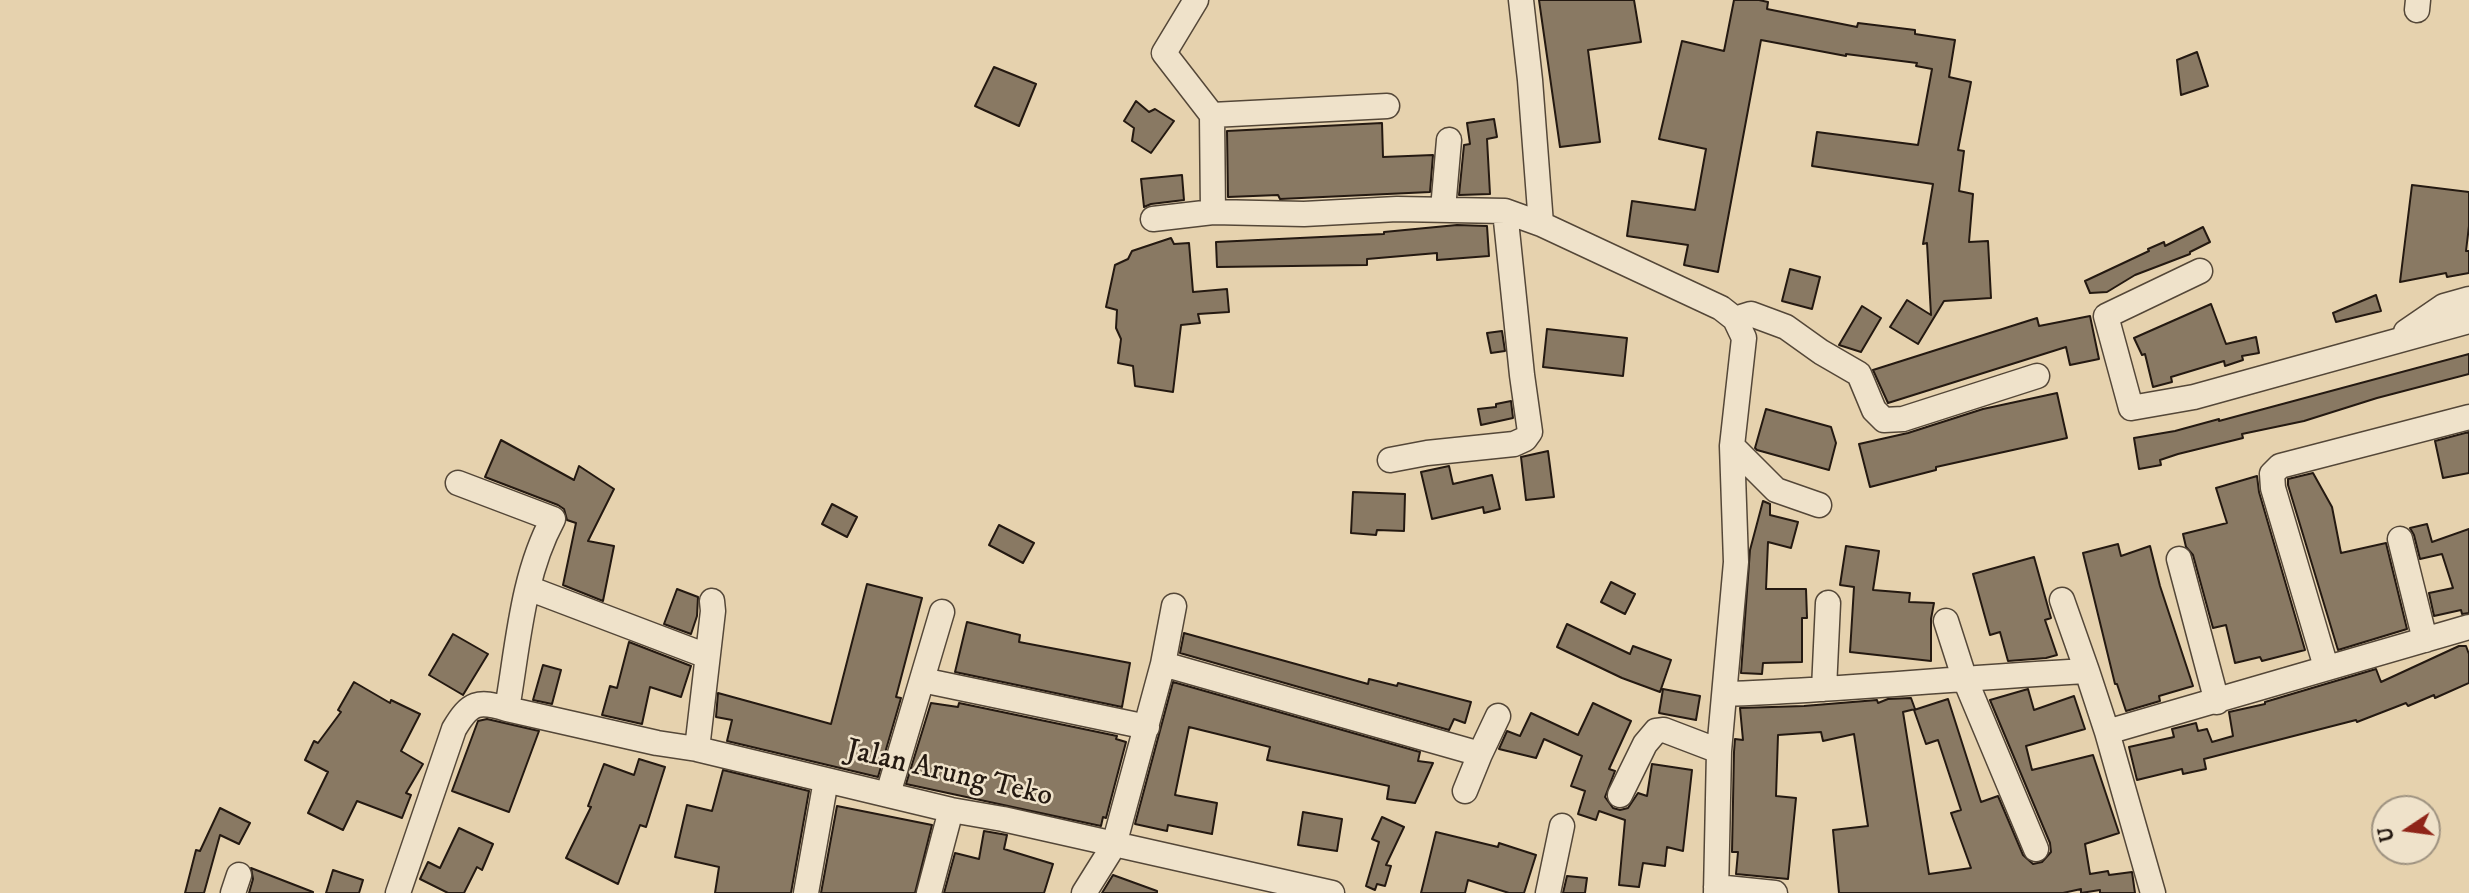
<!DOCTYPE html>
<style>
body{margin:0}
#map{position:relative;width:2469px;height:893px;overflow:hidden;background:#e6d2ae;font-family:"IM FELL DW Pica",serif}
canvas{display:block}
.north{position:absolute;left:2371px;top:795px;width:70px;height:70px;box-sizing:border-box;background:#efe2ca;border:2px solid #9e9280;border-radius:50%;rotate:257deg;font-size:19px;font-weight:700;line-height:28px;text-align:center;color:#241911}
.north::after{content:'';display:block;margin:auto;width:24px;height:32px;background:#8f2418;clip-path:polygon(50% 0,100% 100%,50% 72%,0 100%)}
</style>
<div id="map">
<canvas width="2469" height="893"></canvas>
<div class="north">U</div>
</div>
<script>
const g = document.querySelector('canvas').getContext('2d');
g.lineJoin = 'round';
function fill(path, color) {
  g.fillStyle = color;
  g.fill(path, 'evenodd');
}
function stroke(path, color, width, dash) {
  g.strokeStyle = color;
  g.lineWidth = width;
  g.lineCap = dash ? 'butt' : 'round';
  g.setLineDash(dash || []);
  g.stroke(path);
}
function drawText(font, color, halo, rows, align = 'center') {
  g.font = font + ' "IM FELL DW Pica",serif';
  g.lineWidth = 5;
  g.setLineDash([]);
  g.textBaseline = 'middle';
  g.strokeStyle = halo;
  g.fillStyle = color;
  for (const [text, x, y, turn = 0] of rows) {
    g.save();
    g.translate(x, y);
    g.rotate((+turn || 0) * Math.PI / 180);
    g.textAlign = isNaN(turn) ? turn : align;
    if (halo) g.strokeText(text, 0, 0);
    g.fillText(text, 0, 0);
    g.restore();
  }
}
const building = new Path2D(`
 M1539,0H1634L1641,42L1588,50L1600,142L1560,147Z
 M1734,0H1759L1768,2L1767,9L1857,27L1858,23L1915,30V34L1955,40L1949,77L1971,82L1958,150L1964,151L1959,191L1973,194L1969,242L1988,241L1991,298L1944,301L1918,344L1890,327L1907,300L1931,315L1927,243L1923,244L1933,184L1812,166L1817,132L1918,145L1932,69L1916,66L1917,63L1846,54V56L1761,40L1718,272L1684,265L1688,245L1627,236L1632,201L1695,210L1706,149L1659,139L1682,41L1724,51Z
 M2197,52L2208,86L2181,95L2177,60Z
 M994,67L1036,84L1019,126L975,106Z
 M1136,101L1149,112L1155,109L1174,121L1151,153L1132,141L1134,128L1124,121Z
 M1494,119L1497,137L1487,139L1490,194L1459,195L1464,145L1470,144L1467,123Z
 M1382,123L1383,157L1433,155L1430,192L1280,199L1278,195L1228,197L1227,131Z
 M1182,175L1184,200L1151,204L1144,207L1141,179Z
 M2412,185L2469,192V226L2466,251H2469V273L2447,277L2446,273L2400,282Z
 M1457,225L1487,226L1489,256L1437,260V253L1367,259V265L1217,267L1216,242L1384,234V232Z
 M2203,227L2210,242L2190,252V254L2135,275L2107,292L2090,293L2085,281L2149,251L2148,249L2164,242L2165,246Z
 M1171,238L1174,244L1189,243L1193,292L1227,289L1229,312L1198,314L1200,323L1181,325L1173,392L1135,386L1133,366L1118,363L1121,339L1116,328L1117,310L1106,307L1115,265L1128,259L1132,251Z
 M1790,269L1820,277L1812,309L1782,301Z
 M2376,295L2381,311L2336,322L2333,313Z
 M2211,304L2226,344L2256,337L2259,353L2242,356L2243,360L2225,366L2224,361L2171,377L2172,382L2153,387L2145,354L2142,355L2134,338Z
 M1862,306L1881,318L1861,352L1839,345Z
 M2090,316L2099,359L2070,365L2066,347L1888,403L1873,370L2037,318L2039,326Z
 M1547,329L1627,338L1623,376L1543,367Z
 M1502,331L1505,351L1491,353L1487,333Z
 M2469,354V374L2377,398L2304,421L2242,434L2243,438L2178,454L2160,460L2161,465L2139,469L2134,438L2175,431L2219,419V421Z
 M2057,393L2067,438L1936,467V470L1870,487L1859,444L1908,433L1983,409Z
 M1511,401L1513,418L1481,425L1478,409L1496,407V404Z
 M1766,409L1831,427L1836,443L1829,470L1757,450L1755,448Z
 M2469,432V473L2443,478L2435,441Z
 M501,440L574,480L579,466L614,489L588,541L614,546L603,601L563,585L576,523L567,520L564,509L558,505L485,477Z
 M1548,451L1554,497L1526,500L1521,457Z
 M1449,466L1453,484L1492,475L1500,509L1484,513L1483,507L1432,519L1421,472Z
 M2313,473L2332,507L2341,553L2386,543L2407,629L2338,650L2288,485V479Z
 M2257,476L2259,492L2305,650L2262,661L2260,657L2235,663L2226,625L2213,628L2193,555L2186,547L2183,534L2227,523L2216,488Z
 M1353,492L1405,494L1404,531L1377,530L1376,535L1351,533Z
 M1763,501L1770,504V515L1798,522L1791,548L1768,542L1766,589H1806L1807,618H1802V662L1763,663L1762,674L1741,673L1750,550Z
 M832,504L857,517L847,537L822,524Z
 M2427,524L2432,542L2469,529V613L2462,614L2461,610L2434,616L2429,593L2453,588L2442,554L2420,559L2414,535L2410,528Z
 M999,525L1034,543L1023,563L989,545Z
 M2118,544L2121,556L2150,546L2160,586L2193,686L2159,696L2160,701L2126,711L2117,684H2115L2083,553Z
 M1846,546L1879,551L1873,590L1910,593L1909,602L1934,603L1931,619V661L1850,652L1854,587L1840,585Z
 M2034,557L2051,618L2045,620L2057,655L2046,658L2008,661L2000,632L1990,635L1973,574Z
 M1611,582L1635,594L1625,614L1601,602Z
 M867,584L922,598L896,697L901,698L878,777L727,741L732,720L716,717L718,693L831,724Z
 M677,589L698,597L697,616L691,634L664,624Z
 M967,622L1020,635L1019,642L1130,663L1122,707L955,672Z
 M1567,624L1630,654L1633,646L1671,660L1660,692L1622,678L1557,647Z
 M1184,633L1368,684L1369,679L1397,686L1398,683L1471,702L1465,723L1454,719L1449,730L1180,653Z
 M453,634L488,654L463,695L429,675Z
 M629,642L691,666L681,697L650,687L642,724L602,715L610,686L617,688Z
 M2459,646H2466L2469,654V683L2435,698L2434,695L2408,706L2406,703L2357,722L2356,720L2204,759L2206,769L2183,774L2182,769L2137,780L2129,747L2174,737L2172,729L2196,723L2198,731L2207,729L2212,742L2233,736L2229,712L2265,704V702L2376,669L2381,682Z
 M543,665L561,670L552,704L533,700Z
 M354,682L390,703L391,700L420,714L401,751L423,764L406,793L411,795L402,818L357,801L343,830L308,813L328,772L305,760L314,741L318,743L341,712L338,710Z
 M1173,682L1420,752L1418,761L1433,763L1415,803L1387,799L1389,786L1267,760L1270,747L1189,727L1175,795L1217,803L1212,834L1168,825L1167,831L1135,824Z
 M1663,689L1700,696L1696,720L1659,713Z
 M2028,689L2034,710L2074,696L2085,729L2026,746L2032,770L2093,755L2119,833L2085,844L2090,874L2108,871L2109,875L2132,872L2135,893H2100V890L2081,893V889L2063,893H1839L1833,830L1868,826L1854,734L1823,741L1821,732L1778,735L1776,796L1796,798L1788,879L1736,874L1738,852H1732L1734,752L1735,739L1743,740L1740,708L1804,706L1877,700L1878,703L1888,699L1911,698L1915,709L1903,712L1929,874L1971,868L1951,813L1961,810L1938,740L1926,744L1914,710L1948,699L1981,802L1998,796L2023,855L2033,864L2042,862L2051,852L2050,843L1990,700Z
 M931,703L958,707L959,703L1117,736L1116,739L1126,742L1106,818L1103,817L1101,826L906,784Z
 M1593,703L1631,721L1609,769L1615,771L1605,797L1613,808L1620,810L1628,808L1638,793L1647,796L1652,764L1692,770L1683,851L1667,847L1665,866L1643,863L1639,887L1619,885L1625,820L1599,811L1596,820L1578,814L1585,791L1571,786L1582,756L1544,739L1536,758L1499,749L1507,731L1520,736L1531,713L1578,735Z
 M487,719L539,731L509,812L452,791L478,721Z
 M639,759L665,767L646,827L640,825L618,884L566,858L591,807L588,806L604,764L634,775Z
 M723,770L809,791L791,893H715L719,867L675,857L687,805L712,811Z
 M837,806L932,825L915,893H821Z
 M220,808L250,823L239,844L220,835L204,893H185L196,850L200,851Z
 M1303,812L1342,819L1337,851L1298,845Z
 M1382,817L1404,827L1386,865L1391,866L1385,886L1377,884L1375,890L1366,886L1379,842L1372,839Z
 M459,828L493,844L482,870L477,867L464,893H448L420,879L428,862L440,868Z
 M984,831L1007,835L1004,849L1053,864L1044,893H944L955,853L979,859Z
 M1436,832L1498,847L1499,843L1536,855L1524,893H1509L1468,880L1465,893H1421Z
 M251,868L313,892V893H249L253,879Z
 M333,870L363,880L359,893H326Z
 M1113,875L1157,891V893H1102Z
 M1567,876L1587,878L1585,893H1563Z`);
fill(building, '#897963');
stroke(building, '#241911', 2);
const minor = new Path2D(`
 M1196,0L1164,53L1212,115L1213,212
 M1521,0L1530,80L1541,224
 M2417,10L2418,0
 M1212,115L1387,106
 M1443,209L1449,140
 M1153,219L1213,212L1304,214L1397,209L1505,211L1541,224L1721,308L1735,319L1744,338L1732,446L1736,562L1719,751L1716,893
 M2200,271L2106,316L2131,408L2194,397L2469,321
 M1735,319L1751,314L1786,327L1821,352L1859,374L1874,410L1884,420L1903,419L2037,376
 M2406,332L2444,306L2469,299
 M1732,446L1776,490L1819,505
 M1390,460L1427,453L1514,444L1525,439L1530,432L1522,375L1505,211
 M2400,539L2425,640
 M2179,559L2217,702
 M528,588L707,656
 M2062,600L2087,671
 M712,601L713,611L697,749L951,810L1003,819L1332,893
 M1946,621L1964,677L2036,849
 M1163,664L1174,606
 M2326,667L2273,488L2272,474L2280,466L2469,417
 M922,680L1147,727
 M1824,689L1828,603
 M1726,694C1846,690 1966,677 2087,671L2107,732L2469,627
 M507,709L657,743L697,749
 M2107,732L2153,893
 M1465,791L1480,754
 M888,794L942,612
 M1620,795L1645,744L1656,731L1664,730L1719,751
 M1716,887L1775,893
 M233,893L239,875
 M398,893L454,729C470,702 478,700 507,709C518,646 522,576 553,519L458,483
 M806,893L826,780
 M929,893L951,810
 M1084,893L1114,845L1163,664L1480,754L1498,716
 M1548,893L1562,826`);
stroke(minor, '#544738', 27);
stroke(minor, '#efe2ca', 24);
drawText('30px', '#241911', '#efe2ca', [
 ["Jalan Arung Teko",949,775,13]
]);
</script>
